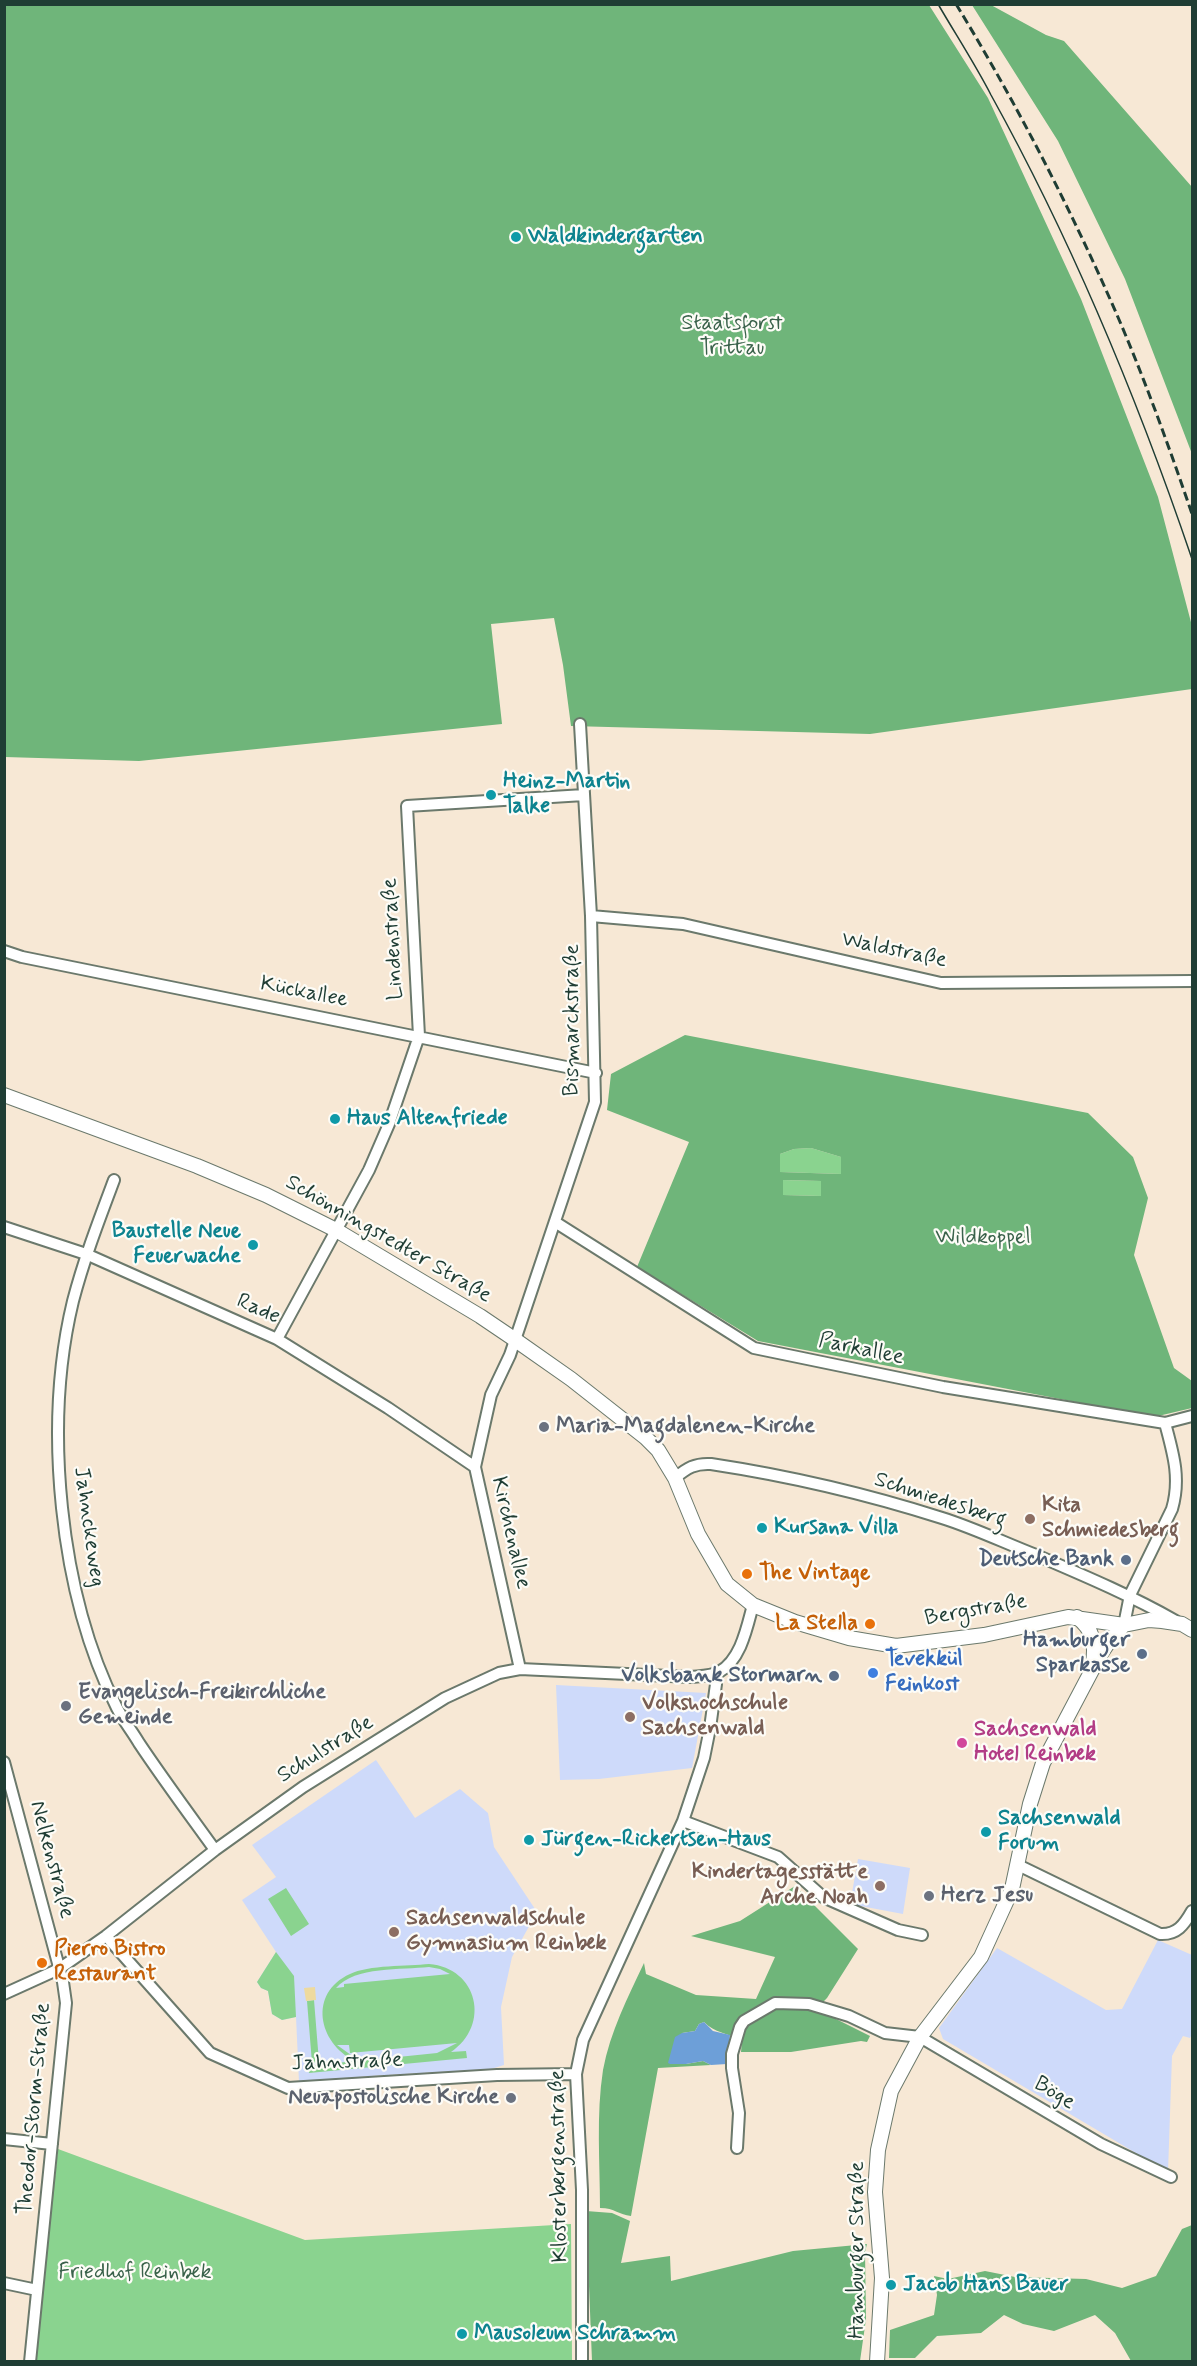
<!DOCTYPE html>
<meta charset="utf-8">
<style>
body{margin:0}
#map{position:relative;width:1197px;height:2366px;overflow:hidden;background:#f7e8d5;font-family:Mynerve,sans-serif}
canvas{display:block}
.frame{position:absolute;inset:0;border:6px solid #1f3d34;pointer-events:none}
</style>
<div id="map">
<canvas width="1197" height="2366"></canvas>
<div class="frame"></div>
</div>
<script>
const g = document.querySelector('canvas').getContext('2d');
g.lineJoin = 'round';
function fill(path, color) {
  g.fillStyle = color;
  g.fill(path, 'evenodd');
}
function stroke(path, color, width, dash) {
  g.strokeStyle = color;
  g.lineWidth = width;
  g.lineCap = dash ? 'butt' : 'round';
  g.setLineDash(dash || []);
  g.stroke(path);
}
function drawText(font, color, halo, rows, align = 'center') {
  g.font = font + ' Mynerve,sans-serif';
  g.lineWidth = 4.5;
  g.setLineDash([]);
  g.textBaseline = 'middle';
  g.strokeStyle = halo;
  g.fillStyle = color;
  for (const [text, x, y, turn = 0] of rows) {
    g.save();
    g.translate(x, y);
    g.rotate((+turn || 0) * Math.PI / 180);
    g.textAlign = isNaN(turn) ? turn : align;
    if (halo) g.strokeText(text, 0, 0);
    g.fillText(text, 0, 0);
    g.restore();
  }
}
fill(new Path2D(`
 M556,1685L706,1693L692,1768L599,1779L560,1780Z
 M376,1760L415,1818L460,1789L488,1813L494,1847L537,1912L512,1957L501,2007L504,2065L491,2069L371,2076L299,2082L296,2017L282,2020L272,2014L268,1991L261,1988L257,1982L276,1952L242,1900L276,1877L252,1845Z
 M858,1859L910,1868L903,1914L850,1904Z
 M1158,1940L1192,1955V2034L1190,2038L1183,2036L1172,2056L1168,2172L943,2039L939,2028L997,1948L1106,2010L1122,2009Z`), '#cedafa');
fill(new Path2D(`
 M811,1148L841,1157V1174L780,1172V1154L794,1149Z
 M783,1180L821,1181V1196L782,1195Z
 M286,1888L309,1924L291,1936L268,1899Z
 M276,1952L294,1976L296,2017L282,2020L272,2014L268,1991L261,1988L257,1982Z
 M429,1964C478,1968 491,2025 451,2052L466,2051L467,2058L309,2073L308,2066L355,2061C318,2043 308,1993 350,1974C368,1965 408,1966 429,1964ZM429,1967L440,1969L450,1974L344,1984V1987L336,1988C355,1966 402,1970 429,1967ZM457,2043L437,2053L369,2060L351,2055L337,2045H349L350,2053Z
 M314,2000L319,2062L312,2063L307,2001Z
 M58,2149L305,2240L571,2224L572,2361L35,2362Z`), '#8ad38f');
fill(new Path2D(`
 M5,5H929L988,98L1081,299L1158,497L1192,626V689L870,734L571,726L563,665L554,618L491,624L502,724L139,761L5,757Z
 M972,5H991L1046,35L1064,41L1192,187V454L1125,279L1058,141Z
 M685,1035L1088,1113L1133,1157L1148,1198L1134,1255L1174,1368L1192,1381V1408L1154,1417L758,1341L637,1267L689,1142L607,1110L611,1074ZM811,1148L841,1157V1174L780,1172V1154L794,1149ZM783,1180L821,1181V1196L783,1195Z
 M795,1886L858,1949L827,1998L816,2009L870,2036L867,2042L861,2041L791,2052H741L742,2040C727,2033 715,2033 704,2022L699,2024L695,2031L682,2033L686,2064L703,2061L711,2065L658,2068L631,2216C619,2215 615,2208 600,2208C600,2162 596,2115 603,2070C610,2032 628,1997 644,1963L646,1974L696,1995L756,1999L775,1957L691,1936L740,1921Z
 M586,2211L612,2213L630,2221L621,2263L670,2256L671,2281L793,2251L867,2244L865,2252L866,2319L860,2361H592Z
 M1192,2225V2361H1131L1115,2333L1095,2315L1054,2331L1023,2324L1004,2315L981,2333L937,2336L915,2358H889L890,2330L934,2315L937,2295L934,2276L948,2279L985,2271L1015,2277L1086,2279L1122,2288L1156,2276L1182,2229Z`), '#6fb57a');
fill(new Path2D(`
 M315,1987L316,2000L306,2001L304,1988Z`), '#eeda9e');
fill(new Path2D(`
 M704,2022L713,2031L730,2035L727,2064L711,2065L703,2061L686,2064H670L668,2063L675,2037L682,2033L695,2031L699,2024Z`), '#6d9fd8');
const minor = new Path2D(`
 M591,916L683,924L941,983L1192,981
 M4,951L22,957L596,1073
 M114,1180C99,1220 84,1259 73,1301C43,1425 59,1593 117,1708C123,1720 132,1731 139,1743C163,1779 189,1814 215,1850
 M555,1222L754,1348L943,1387L1165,1423L1192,1416
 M4,1227L86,1254L277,1339L388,1408L475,1467
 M277,1339L369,1170L389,1124L419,1036L407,806L584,795
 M675,1478C687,1468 695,1463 711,1464C790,1476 867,1494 942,1518C974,1528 1005,1543 1036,1555C1085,1576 1130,1595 1176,1621
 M1124,1625L1130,1595L1172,1509C1181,1478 1173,1453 1165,1423
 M520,1669L475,1467L491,1395L510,1355L595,1102L591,916L580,724
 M4,1762L63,1982L66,2003L30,2362
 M683,1821L778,1857L823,1897L898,1930L922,1935
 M1018,1865L1160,1934C1177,1935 1184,1925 1192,1911
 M106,1936L210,2053L288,2088L497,2075L576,2074
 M4,1994L59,1969L106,1936L215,1850L303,1787L445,1698L499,1673L520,1669L691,1677C700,1676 711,1676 719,1672C741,1660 747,1627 753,1605
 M4,2139L52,2144
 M737,2148L739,2113L732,2068V2054L740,2027L744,2021L775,2003L809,2004L849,2016L885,2033L920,2037L1101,2144L1171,2177
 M4,2283L37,2290
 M582,2362V2190L576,2074L583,2040L683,1821L704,1758L710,1728L716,1684L715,1673`);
const secondary = new Path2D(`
 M4,1095L197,1166L266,1195L336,1230L480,1316L514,1339L571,1379L646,1438L658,1450L675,1478L698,1534L727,1584L753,1605L795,1622L849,1638L896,1646L984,1635L1068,1617L1124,1625L1149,1620L1162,1621L1182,1624L1192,1630
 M1077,1617C1093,1630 1096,1642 1093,1663
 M877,2362L882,2278L875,2192L878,2150L891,2091L920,2037L981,1957L1012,1889L1030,1804L1043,1763L1100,1655L1110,1640L1124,1625`);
stroke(minor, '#6b796c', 14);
stroke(secondary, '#6b796c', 16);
stroke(minor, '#fff', 10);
stroke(secondary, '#fff', 14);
stroke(new Path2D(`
 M938,4C956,35 975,64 991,95C1073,243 1138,400 1192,559`), '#1f3d34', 1.5);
stroke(new Path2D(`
 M956,4C1012,96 1062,192 1106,290C1139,363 1166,438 1192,514`), '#1f3d34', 3, [9, 4.5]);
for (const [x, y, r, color] of [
 [516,237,6,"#0f9aa8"],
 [491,795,6,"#0f9aa8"],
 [335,1119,6,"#0f9aa8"],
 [253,1245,6,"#0f9aa8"],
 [544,1427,6,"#6b7280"],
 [1030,1519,6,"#8d6e63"],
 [762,1528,6,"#0f9aa8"],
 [1126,1560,6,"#5c6f8a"],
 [747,1574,6,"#e8710a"],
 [870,1624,6,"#e8710a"],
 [1142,1654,6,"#5c6f8a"],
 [873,1673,6,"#3f7fe0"],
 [834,1676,6,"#5c6f8a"],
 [66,1706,6,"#6b7280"],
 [630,1717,6,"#8d6e63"],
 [962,1743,6,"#d1479c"],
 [986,1832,6,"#0f9aa8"],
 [529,1840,6,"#0f9aa8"],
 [880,1886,6,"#8d6e63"],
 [929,1896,6,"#6b7280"],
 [394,1932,6,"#8d6e63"],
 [42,1963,6,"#e8710a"],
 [511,2098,6,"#6b7280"],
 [891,2285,6,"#0f9aa8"],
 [462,2334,6,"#0f9aa8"]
]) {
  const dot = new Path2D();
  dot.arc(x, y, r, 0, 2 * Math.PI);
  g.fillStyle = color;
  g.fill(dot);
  stroke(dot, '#fdfcf7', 2);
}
drawText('bold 22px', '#0d838f', '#fdfcf7', [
 ["Waldkindergarten",528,237],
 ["Heinz-Martin",503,782],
 ["Talke",503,807],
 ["Haus Altenfriede",347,1119],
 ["Baustelle Neue",241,1232,"right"],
 ["Feuerwache",241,1257,"right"],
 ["Kursana Villa",774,1528],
 ["Sachsenwald",998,1819],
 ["Forum",998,1844],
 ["Jürgen-Rickertsen-Haus",541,1840],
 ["Jacob Hans Bauer",903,2285],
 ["Mausoleum Schramm",474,2334]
], 'left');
drawText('22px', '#3a624b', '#fdfcf7', [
 ["Staatsforst",732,324],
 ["Trittau",732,349],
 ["Wildkoppel",983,1238],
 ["Friedhof Reinbek",135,2273]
]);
drawText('22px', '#1f3d34', '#fdfcf7', [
 ["Lindenstraße",394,939,-93],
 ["Waldstraße",894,951,12],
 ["Kückallee",304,993,11],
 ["Bismarckstraße",573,1020,-90],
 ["Schönningstedter Straße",388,1240,30],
 ["Rade",258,1310,24],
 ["Parkallee",861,1350,12],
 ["Schmiedesberg",940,1501,18],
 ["Jahnckeweg",88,1527,82],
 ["Kirchenallee",510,1533,77],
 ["Bergstraße",976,1611,-10],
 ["Schulstraße",326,1750,-32],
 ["Nelkenstraße",51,1860,75],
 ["Jahnstraße",347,2063,-2],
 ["Böge",1054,2094,31],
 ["Theodor-Storm-Straße",35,2109,-85],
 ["Klosterbergenstraße",560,2166,-91],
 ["Hamburger Straße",858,2250,-90]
]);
drawText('bold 22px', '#5b616d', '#fdfcf7', [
 ["Maria-Magdalenen-Kirche",556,1427],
 ["Evangelisch-Freikirchliche",78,1693],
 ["Gemeinde",78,1718],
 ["Herz Jesu",941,1896],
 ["Neuapostolische Kirche",499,2098,"right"]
], 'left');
drawText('bold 22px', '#785e54', '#fdfcf7', [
 ["Kita",1042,1506],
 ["Schmiedesberg",1042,1531],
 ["Volkshochschule",642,1704],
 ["Sachsenwald",642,1729],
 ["Kindertagesstätte",868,1873,"right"],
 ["Arche Noah",868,1898,"right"],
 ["Sachsenwaldschule",406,1919],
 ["Gymnasium Reinbek",406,1944]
], 'left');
drawText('bold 22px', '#4e5e75', '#fdfcf7', [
 ["Deutsche Bank",1114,1560],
 ["Hamburger",1130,1641],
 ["Sparkasse",1130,1666],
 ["Volksbank Stormarn",822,1676]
], 'right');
drawText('bold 22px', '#c56008', '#fdfcf7', [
 ["The Vintage",759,1574],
 ["La Stella",858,1624,"right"],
 ["Pierro Bistro",54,1950],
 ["Restaurant",54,1975]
], 'left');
drawText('bold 22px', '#366cbe', '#fdfcf7', [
 ["Tevekkül",885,1660],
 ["Feinkost",885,1685]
], 'left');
drawText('bold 22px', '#b23c85', '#fdfcf7', [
 ["Sachsenwald",974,1730],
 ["Hotel Reinbek",974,1755]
], 'left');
</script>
